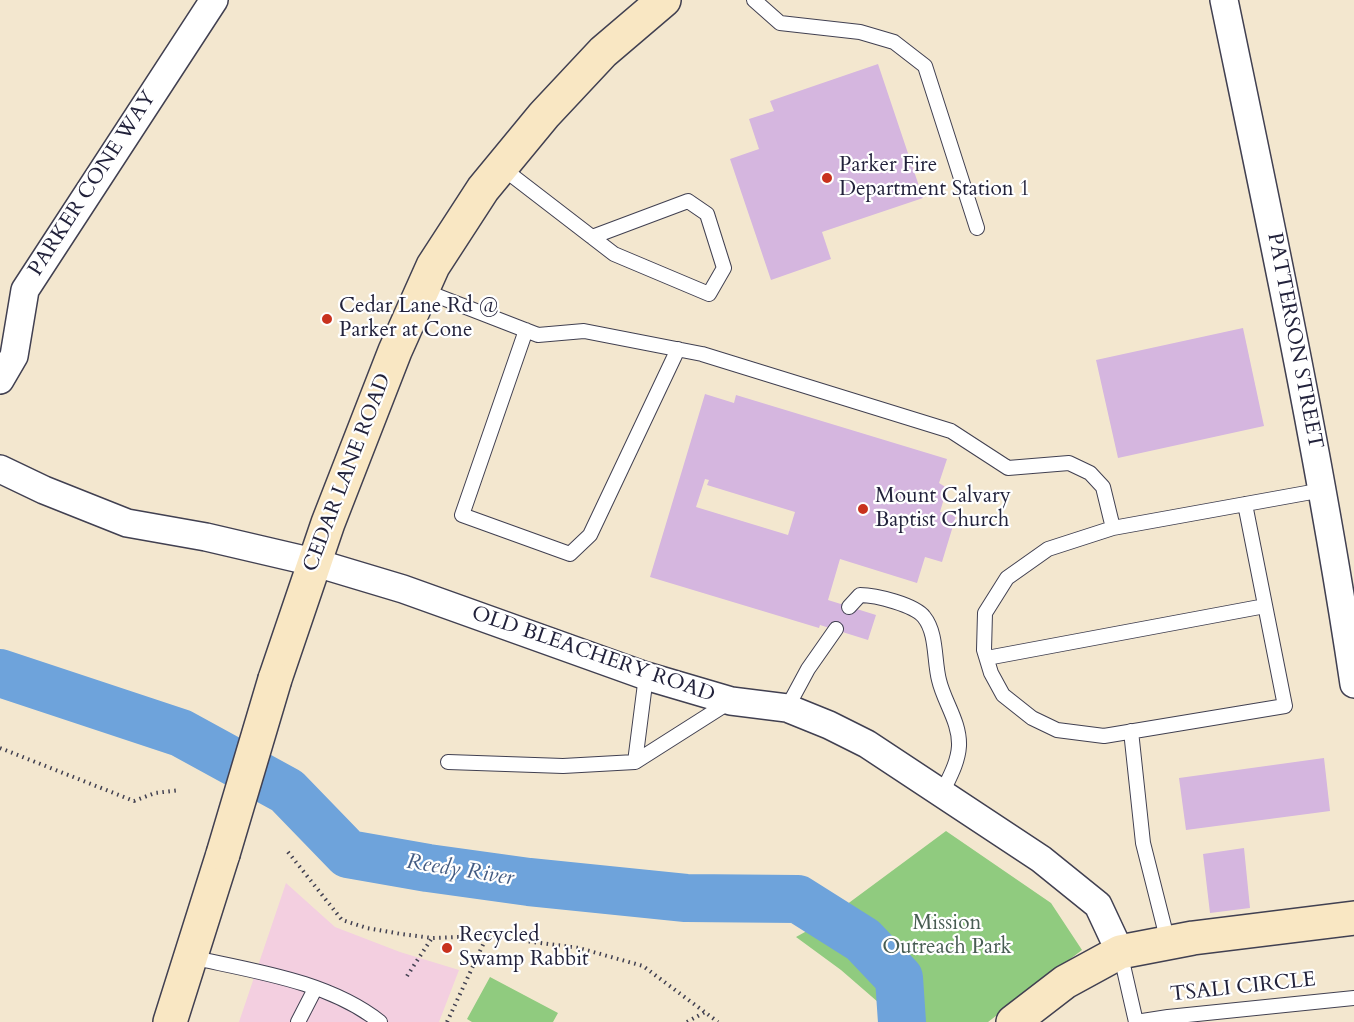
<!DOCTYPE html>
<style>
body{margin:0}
canvas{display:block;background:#f3e7cf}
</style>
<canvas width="1354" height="1022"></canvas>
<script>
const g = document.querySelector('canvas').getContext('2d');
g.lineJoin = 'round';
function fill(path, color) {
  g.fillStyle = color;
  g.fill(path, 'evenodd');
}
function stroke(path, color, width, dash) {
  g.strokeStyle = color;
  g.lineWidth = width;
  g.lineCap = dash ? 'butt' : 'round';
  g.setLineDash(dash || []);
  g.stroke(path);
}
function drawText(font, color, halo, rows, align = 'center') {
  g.font = font + ' Cardo,serif';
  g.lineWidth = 4.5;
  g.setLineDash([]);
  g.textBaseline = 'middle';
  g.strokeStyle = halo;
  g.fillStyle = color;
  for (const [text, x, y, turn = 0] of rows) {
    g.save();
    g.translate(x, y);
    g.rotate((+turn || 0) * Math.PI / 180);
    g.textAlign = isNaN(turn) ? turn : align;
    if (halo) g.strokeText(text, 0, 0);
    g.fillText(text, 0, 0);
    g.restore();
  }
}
fill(new Path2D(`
 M286,883L335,927L400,952L459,970L439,1022H239Z`), '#f3cfe0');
fill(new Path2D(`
 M946,831L1051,903L1082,950L988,1022H901L841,970L796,937L823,922Z
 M490,977L558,1013L553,1022H472L467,1019Z`), '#90cb7f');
stroke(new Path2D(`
 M0,673L181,733L287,791L348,854L428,868L529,882L686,898L798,899L863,940L899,978L902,1022`), '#6ea3db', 48);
fill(new Path2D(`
 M878,64L923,198L822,232L831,259L771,280L730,159L759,149L749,119L774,111L770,101Z
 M1243,328L1264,426L1118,458L1096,360Z
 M705,394L734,403L736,395L947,459L939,483L947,488L940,512L956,516L942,562L925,557L917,583L840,559L828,600L876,615L868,640L820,625L819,628L650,577ZM705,479L709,480L707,485L795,512L788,535L696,507Z
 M1324,758L1330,811L1186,830L1179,778Z
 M1244,848L1250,908L1210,913L1203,854Z`), '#d5b6df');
const lane = new Path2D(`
 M754,0L780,23L860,32L894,42L925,66L977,228
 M501,167L614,254L709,294L724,268L707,214L688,201L592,237
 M422,290L538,335L584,331L702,354L951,431L1008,468L1069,463L1090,473L1103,487L1113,528L1323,490
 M526,330L462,515L570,554L590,535L678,349
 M1113,528L1048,549L1007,578L985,613L984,650L991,673L1003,695L1032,718L1057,730L1104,736L1285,706L1245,504
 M849,607L860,595C876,595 915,605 924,617C937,633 934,661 939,680C944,702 960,722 959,746C958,763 949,778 942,793
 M987,658L1265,606
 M787,708L808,669L836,629
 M1131,731L1143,843L1168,942
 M448,762L563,766L635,762L731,701
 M635,762L646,676
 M1120,952L1136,1022
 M190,957C253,971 328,981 380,1022
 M298,1022L315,989
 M1136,1022L1168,1017L1354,998`);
const street = new Path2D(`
 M1224,0C1271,227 1320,455 1354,684
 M0,380L14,356L25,290L214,0
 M0,469L44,490L127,523L206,537L313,562L403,589L646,676L731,701L787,708L829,725L867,744L1041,859L1098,905L1120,952`);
const secondary = new Path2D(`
 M275,679L328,523L395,351L433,266L483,189L544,115L603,52L664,0
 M170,1022L223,854
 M1013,1022L1065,982L1120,952L1193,938L1354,918`);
stroke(lane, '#414051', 16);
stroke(street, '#414051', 30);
stroke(secondary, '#414051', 36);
stroke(new Path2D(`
 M0,748L134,801L155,793L180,790
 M288,852L342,920L367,928L401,934L432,938L487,936L579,948L643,966L718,1022
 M407,976L432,938
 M447,1022L487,936
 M687,1022L705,1012`), '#414051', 4, [1.5, 4.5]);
stroke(lane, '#fff', 14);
stroke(street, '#fff', 27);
stroke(secondary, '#f9e7c3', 33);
const secondaryBridge = new Path2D(`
 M223,854L275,679`);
stroke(secondaryBridge, '#414051', 36, []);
stroke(secondaryBridge, '#f9e7c3', 33);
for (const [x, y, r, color] of [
 [827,178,6,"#c8321e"],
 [327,319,6,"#c8321e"],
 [863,509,6,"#c8321e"],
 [447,948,6,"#c8321e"]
]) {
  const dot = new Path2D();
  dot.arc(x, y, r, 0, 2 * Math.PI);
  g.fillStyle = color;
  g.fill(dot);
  stroke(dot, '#fff', 2);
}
drawText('21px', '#22223b', '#fff', [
 ["Parker Fire",839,166],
 ["Department Station 1",839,190],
 ["Cedar Lane Rd @",339,307],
 ["Parker at Cone",339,331],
 ["Mount Calvary",875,497],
 ["Baptist Church",875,521],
 ["Recycled",459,936],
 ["Swamp Rabbit",459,960]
], 'left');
drawText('21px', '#22223b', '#fff', [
 ["PARKER CONE WAY",93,184,-57],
 ["PATTERSON STREET",1294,341,79],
 ["CEDAR LANE ROAD",348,473,-69],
 ["OLD BLEACHERY ROAD",593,655,19],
 ["TSALI CIRCLE",1243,988,-6]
]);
drawText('21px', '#485d53', '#fff', [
 ["Mission",947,924],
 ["Outreach Park",947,948]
]);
drawText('italic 22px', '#445c83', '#fff', [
 ["Reedy River",460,871,9]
]);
</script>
